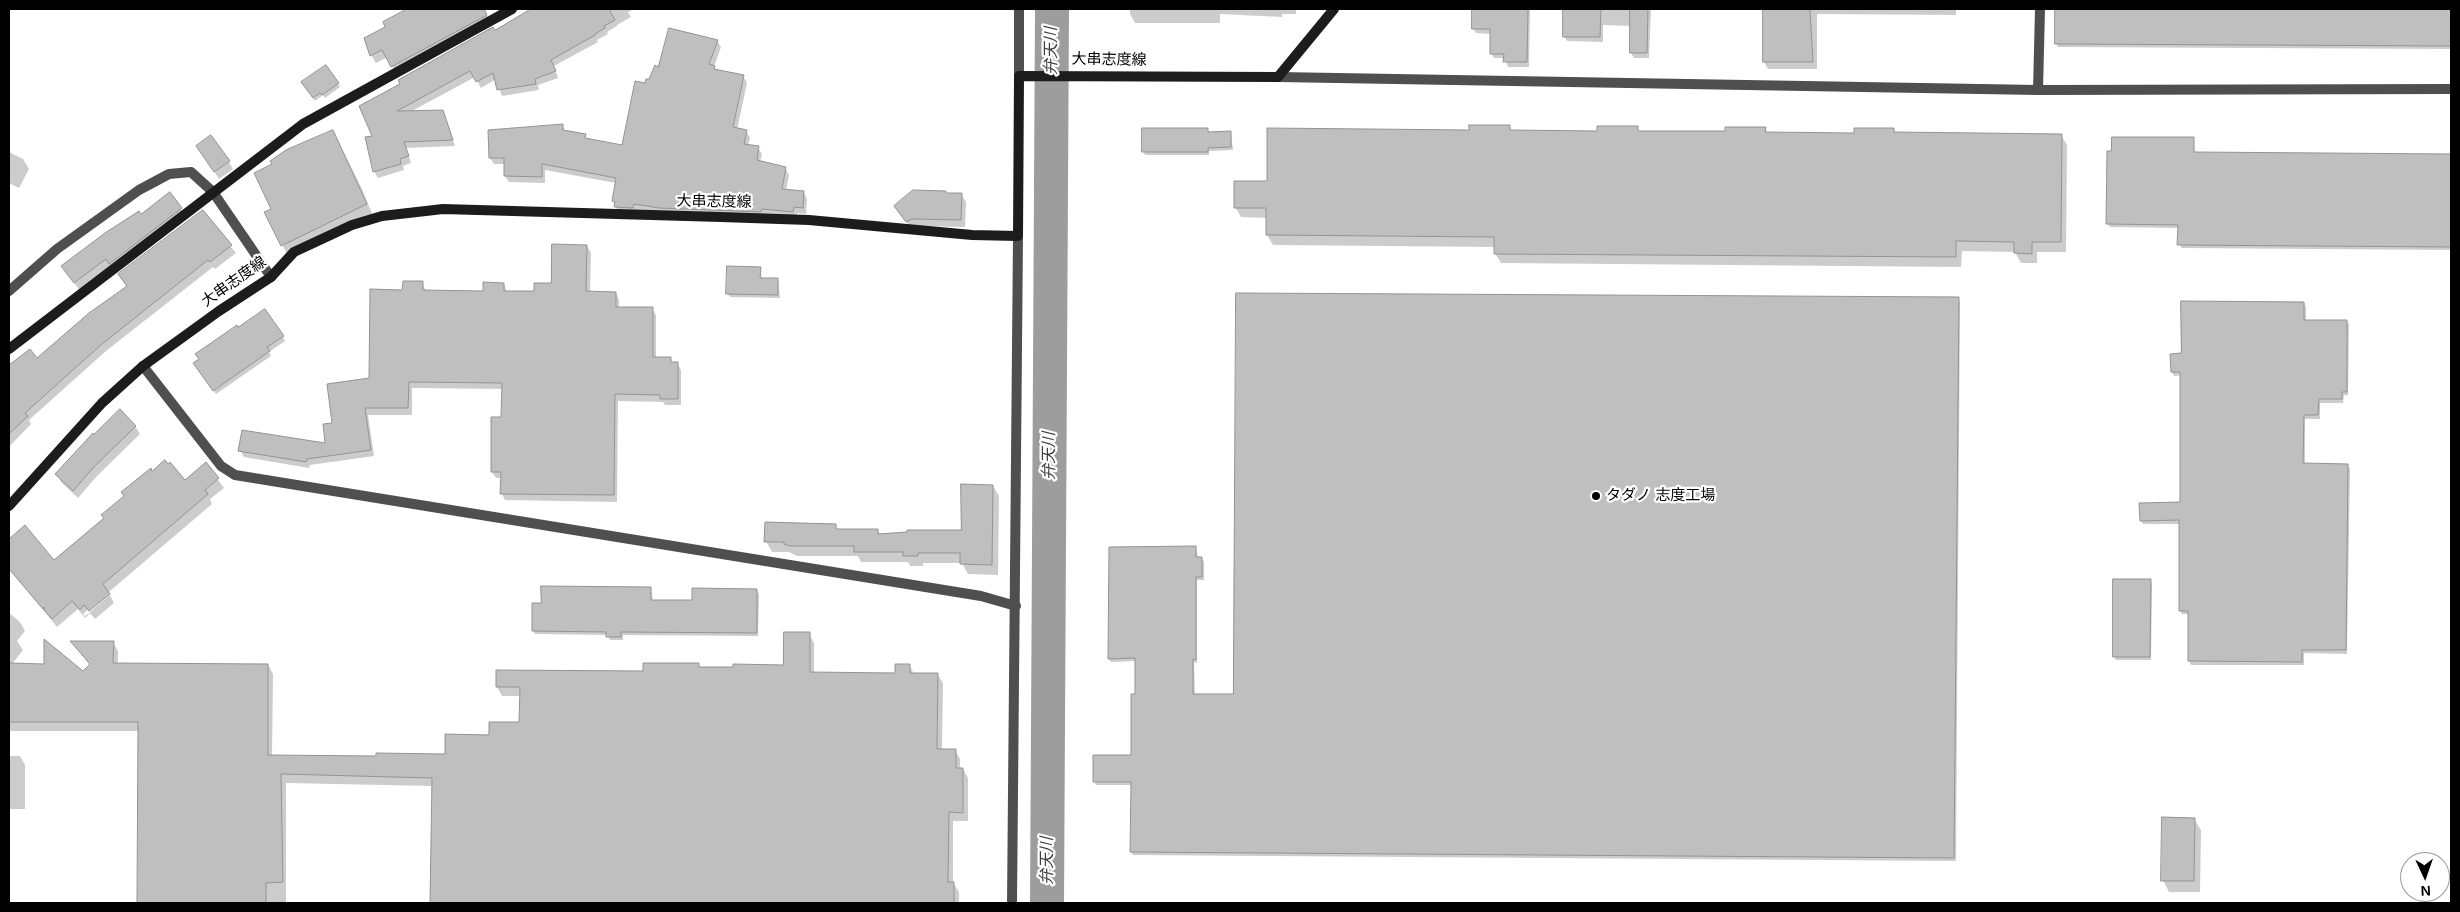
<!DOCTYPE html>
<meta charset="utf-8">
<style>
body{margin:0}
#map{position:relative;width:2460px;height:912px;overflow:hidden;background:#fff;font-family:Arial,sans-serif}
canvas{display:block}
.frame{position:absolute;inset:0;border:10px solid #000;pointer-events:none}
.north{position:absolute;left:2400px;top:852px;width:50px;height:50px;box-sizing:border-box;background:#fff;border:1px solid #999;border-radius:50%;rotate:177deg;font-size:14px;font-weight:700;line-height:20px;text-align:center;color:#000}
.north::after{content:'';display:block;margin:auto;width:18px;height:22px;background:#000;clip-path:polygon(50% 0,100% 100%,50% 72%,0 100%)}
</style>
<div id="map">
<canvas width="2460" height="912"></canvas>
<div class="frame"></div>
<div class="north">N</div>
</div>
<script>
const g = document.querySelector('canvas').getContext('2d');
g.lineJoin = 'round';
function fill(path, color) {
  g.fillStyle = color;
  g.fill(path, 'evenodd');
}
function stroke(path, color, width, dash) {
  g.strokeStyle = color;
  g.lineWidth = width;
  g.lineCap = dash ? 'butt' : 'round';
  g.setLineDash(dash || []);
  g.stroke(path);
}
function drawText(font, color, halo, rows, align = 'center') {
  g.font = font + ' Arial,"Noto Sans JP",sans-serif';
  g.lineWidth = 4.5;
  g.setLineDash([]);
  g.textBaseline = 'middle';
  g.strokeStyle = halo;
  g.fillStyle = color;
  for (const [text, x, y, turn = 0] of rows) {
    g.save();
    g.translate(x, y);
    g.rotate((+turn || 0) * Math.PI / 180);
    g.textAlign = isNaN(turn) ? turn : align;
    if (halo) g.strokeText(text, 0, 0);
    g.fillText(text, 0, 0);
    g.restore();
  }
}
fill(new Path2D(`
 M410,9H484L491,24L397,75L388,57L376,63L371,55L387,27L385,23Z
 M534,9H634L628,12L631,17L617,25V26L607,32L608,34L597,40L598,42L554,66L558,78L538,85L539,90L502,96L496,79L481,88L475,77L410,112L442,111L455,146L406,148L411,163L403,166L404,170L378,178L374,171L373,136L360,106Z
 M1130,9H1296V14H1282V17L1220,14V23H1135L1130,14Z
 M1473,9H1530L1529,67H1508L1505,58H1494L1491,53V34L1476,33L1473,28Z
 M1564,9H1651L1649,58H1634L1631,53V26L1603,25V42L1567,41L1564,36Z
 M1764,9H1956V15L1817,14V69H1768L1764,62Z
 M2057,9H2451V49L2058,47L2056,43Z
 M717,41L721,47L714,67L716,71L743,76L747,83L737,130L746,131L750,138L748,146L758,148L762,154L760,162L785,168L789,175L786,191L804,193L807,199L806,214L797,213L796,218L619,213L613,201L616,183L545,170V183L509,182L505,176V164H494L490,158L562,126L566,132L585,135L587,140L623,147L646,84L659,68Z
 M326,67L340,87L325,98L323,95L315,101L305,86Z
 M1509,126L1512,131L1599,132L1637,127L1640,132L1727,133L1765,129L1768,133L1855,134L1894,129L1896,134L2061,135L2067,145L2066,252H2037V263H2021L2015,252L1962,251L1961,267L1501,263L1495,253V247L1273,245L1267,235L1268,218L1241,217L1235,207L1268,183L1470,131Z
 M1207,129L1209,133H1231L1233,150L1209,151V155H1145L1143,151Z
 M333,131L362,189L373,216L289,258L266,213L272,209Z
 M2193,138L2195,153L2451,155V250L2181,248L2179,228L2110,227L2108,224Z
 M9,152L23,159L29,169L19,188L9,183Z
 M202,153L229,162L233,169L219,179Z
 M961,194L966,202L965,227L917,226L912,229L900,214Z
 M181,209L186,217L80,291L63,267L141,216Z
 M202,212L236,253L215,269L213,267L106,351L29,420L31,424L9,447V367L29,350L37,360L127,287L119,275Z
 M587,246L591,253L590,293H616L619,300V308H652L656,315V358H670L673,363H677L681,370V405H665L663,402L618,401L617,502L505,500L502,494V478H496L492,472L503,418V389L412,388V415H368L374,456L310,465L309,468L244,457L240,450L327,445L334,424L371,380L403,291L422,283L426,291L484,292L504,284L507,292H535L552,284Z
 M760,268L762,279H778L780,298L730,297L728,294Z
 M1958,299L1960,302L1956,861L1133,855L1131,852L1132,785H1096L1094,781L1132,756L1136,695V661L1111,662L1109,659L1110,548H1196L1198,558H1202L1204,562V580H1197V663L1194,662L1195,696H1234Z
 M2304,303L2306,307V321H2347L2349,325L2348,395H2344L2343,403H2320V419H2305V465H2348L2350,469L2347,654L2304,653V665H2191L2189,661V614H2182L2180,610L2181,524H2143L2141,520L2181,504L2182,375L2174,376L2172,372L2182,355Z
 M283,337L285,341L269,352L271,356L216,394L197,368L200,360Z
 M135,426L140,434L97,476L78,498L61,482L57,474Z
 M206,464L224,488L210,499L212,504L83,614L85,616L110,595L114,603L95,619L90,613L85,618L78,609L57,627L9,568L13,561L9,556V540L25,527L54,561L105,519L152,472L185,482Z
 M993,486L999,496L998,575L968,574L962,563H923V566H910L908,562H861L858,556H797L789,552H772L766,541L835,525L838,530H878L880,535L962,531Z
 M2150,581L2152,584L2151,660H2116L2114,656Z
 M651,588L653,601H693L756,590L759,594L758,636L623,635V640H610L608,635L535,634L533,631L542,604Z
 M9,613L20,622L25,631L17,641L23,650L12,664L83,672L90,665L72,642H113L118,651V664L268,665L273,674L272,756L378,757L446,755L521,723V696H502L497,687L699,665L701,668L785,666L809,634L814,643V673L897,674L909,665L914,674H937L943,683L942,750H955L960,759V769H963L968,778V821H953V883L959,892V903H432L433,786L286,783V903H138L140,731H9Z
 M9,756H20L25,765V809H9Z
 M2194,819L2201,830L2200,892H2169L2163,880Z`), '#0003');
stroke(new Path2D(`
 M1047,903L1052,9`), '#9d9d9d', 34);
const building = new Path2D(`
 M407,9H484L487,15L391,67L382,50L370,56L364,38L385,27L383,22Z
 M531,9H609L615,20L604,26L605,28L595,34V35L551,60L556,71L535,79L536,84L497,90L493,73L476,82L470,71L397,111L443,110L453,140L404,142L409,156L400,159L401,164L373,172L365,137L372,136L359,106L400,84L398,80L493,27L495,30Z
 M1472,9H1528L1527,62H1503L1504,54H1490V29H1472Z
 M1563,9H1601L1600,37H1563Z
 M1630,9H1648L1647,53H1630Z
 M1763,9H1810L1813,62H1763Z
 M2055,9H2451V46L2055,44Z
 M669,28L718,40L709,64L715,66L714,69L744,75L733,127L747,130L744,144L759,146L757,160L786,167L782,189L804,191L803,208L794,207L793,212L762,209L761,212L659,208L634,204L633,208L614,207L615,202L612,201L616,178L542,164V177L504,176V158H489L488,130L563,124V130L586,134L585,138L622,145L635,81L645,83L646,79H649L655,65L658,67Z
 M326,65L339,83L322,95L320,93L313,98L301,82Z
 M1469,125H1510V130L1597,131V126H1638V131H1725V127H1766L1765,132L1854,133V128H1894V132L2062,134L2061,242H2032V254L2014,253V242L1956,241V257L1494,254V237L1266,235V208H1234V181H1267V128L1469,130Z
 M1142,128H1208V132L1231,131V147L1208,148V152H1142Z
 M333,130L367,204L281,246L264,212L271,209L254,173L272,164L270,161L286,150Z
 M211,135L230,161L214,172L196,146Z
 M2112,137H2194V152L2451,154V247L2177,245L2178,225L2106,224L2107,151H2111Z
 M913,190L946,191V193H962L961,220L912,219L906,222L894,206Z
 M170,192L182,208L109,264L106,259L74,283L61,266L105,233L139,211L141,214Z
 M203,210L232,245L210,262L208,260L102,344L25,413L28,416L9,434V365L30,349L37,358L89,313L127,286L118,274Z
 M552,244L587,245L586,291L616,292V307H653V357H671V362H678V399H660V395L615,394L614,495L500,494L501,472H491V417H501L502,383L409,382L408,408H365L371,450L307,459L306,462L238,451L242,430L325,443L323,424L332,423L327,384L369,378L370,289L402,290L403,281H423V290L483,291V282L504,283V291H534V283H551Z
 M727,266L761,267L760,278H778V295L726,294Z
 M1236,293L1959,297L1954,858L1130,852L1131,782H1093V755H1131V694H1135V658L1108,659L1109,547L1196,546V557H1202V577H1196V660L1193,659V694H1233Z
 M2181,301L2304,302V320H2347V392H2342V399H2319L2318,415H2304L2303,463L2348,464L2346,650H2302V662L2188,661V611H2179V520L2140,521L2139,503L2180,502V372H2171L2170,354L2181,353Z
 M265,309L284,336L267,347L270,351L213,391L193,363L199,359L195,354L237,325L238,327Z
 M120,409L136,426L93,468L73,491L55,474L93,433L94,434Z
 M165,460L168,464L170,462L185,480L206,462L219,478L205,490L208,494L103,584L110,594L89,611L84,605L80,610L72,601L52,619L44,610V607L43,609L9,569V539L25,525L54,560L104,518L101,515L124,496L121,492L151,468L152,471Z
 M961,484L993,485L992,565L960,564V553H918V556H903V552H854V546H790L784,544V542H764L765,522L836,524V529H878V534L907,532V530H961Z
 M2113,579H2151L2150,657H2113Z
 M541,586L651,587V600H692V588L757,589V633L621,632V637H606V632L532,631V603H541Z
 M784,632H810V672L895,673V664H910V673H938L937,749H956V768H963V813L949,812L948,882H954V903H430L432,778L281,774L283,882L266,883V903H137L138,722H9V663L44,664V639L83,671L90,664L70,641H114L113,663L268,664V755L376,756V753L445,754V734L489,735V722H519L520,687H496V670L643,671V663H699V667H733V664L783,665Z
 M2162,817L2195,818L2194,881H2161Z`);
fill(building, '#bfbfbf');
stroke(building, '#939393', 1);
stroke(new Path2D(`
 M143,366L221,466L235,475L981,596L1016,606`), '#4f4f4f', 10);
stroke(new Path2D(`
 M1019,9V76
 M1278,77L2038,90L2451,89
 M2038,90L2040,9
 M9,291L57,249L139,190L169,174L191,172L213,192L271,277
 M1012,903L1018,236`), '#4f4f4f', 10);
stroke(new Path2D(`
 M9,349L303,124L512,9
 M9,506L102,403L143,366L219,311L271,277L294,252L352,225L382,216L443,209L721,217L809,220L972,235L1018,236L1019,76L1278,77L1334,9`), '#1c1c1c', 10);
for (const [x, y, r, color] of [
 [1596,496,5,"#000"]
]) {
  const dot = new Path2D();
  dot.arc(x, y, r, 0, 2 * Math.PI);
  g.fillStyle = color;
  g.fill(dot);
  stroke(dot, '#fff', 2);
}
drawText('15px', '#000', '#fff', [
 ["大串志度線",1109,60,1],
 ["大串志度線",714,202,1],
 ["大串志度線",234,282,-35]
]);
drawText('15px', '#000', '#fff', [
 ["タダノ 志度工場",1606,496]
], 'left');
drawText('italic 16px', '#3e3e3e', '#fff', [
 ["弁天川",1052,51,-90],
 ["弁天川",1050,456,-90],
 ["弁天川",1048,861,-90]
]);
</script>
